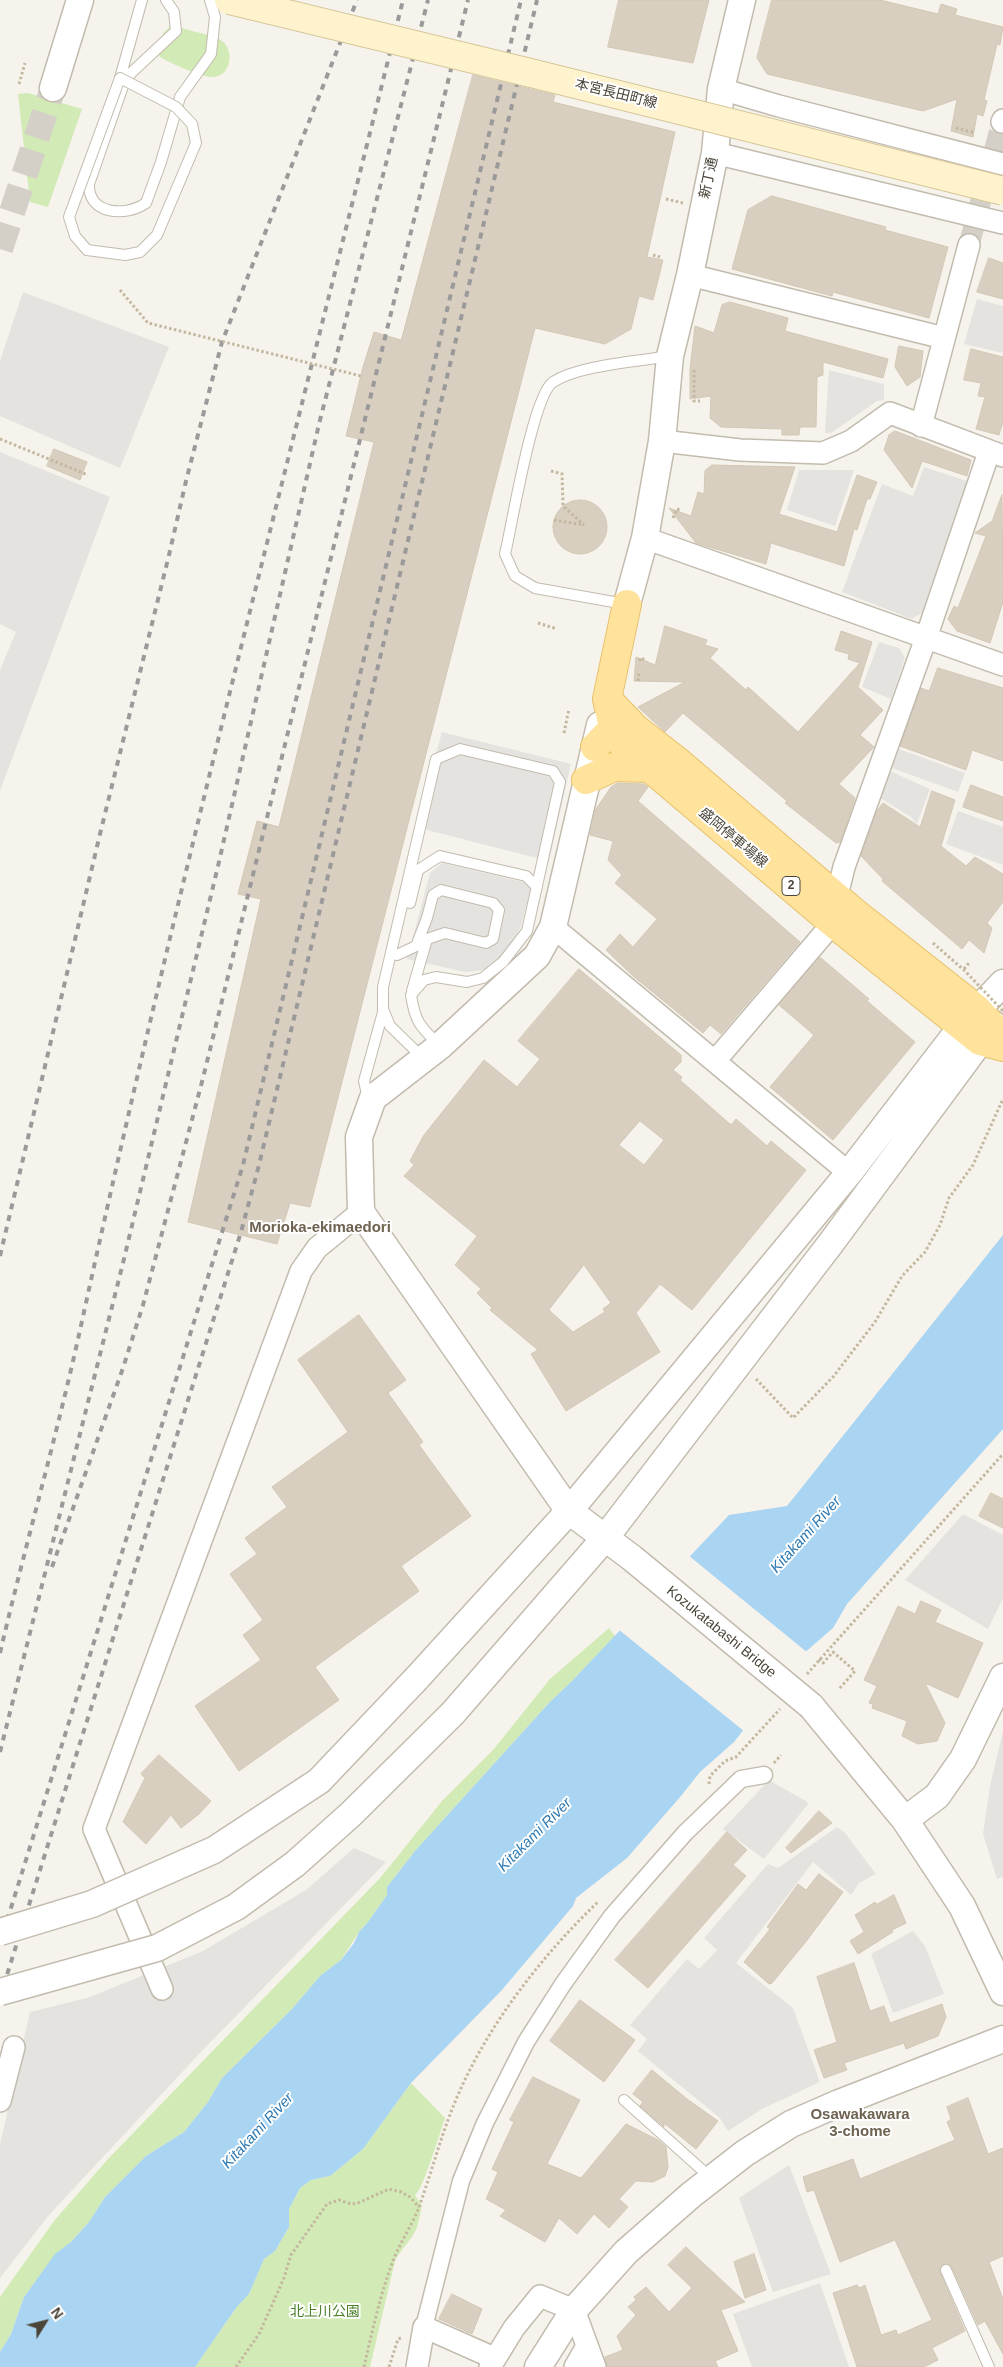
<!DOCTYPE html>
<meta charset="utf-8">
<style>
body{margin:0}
#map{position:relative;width:1003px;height:2367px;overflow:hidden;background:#f6f3ec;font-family:Helvetica,sans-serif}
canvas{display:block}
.north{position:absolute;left:20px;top:2297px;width:50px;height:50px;-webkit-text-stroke:4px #fff;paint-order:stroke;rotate:54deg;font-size:14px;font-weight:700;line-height:20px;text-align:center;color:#4b4439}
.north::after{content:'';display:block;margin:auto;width:18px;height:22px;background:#4b4439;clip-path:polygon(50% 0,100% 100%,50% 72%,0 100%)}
</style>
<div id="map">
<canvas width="1003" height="2367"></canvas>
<div class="north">N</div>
</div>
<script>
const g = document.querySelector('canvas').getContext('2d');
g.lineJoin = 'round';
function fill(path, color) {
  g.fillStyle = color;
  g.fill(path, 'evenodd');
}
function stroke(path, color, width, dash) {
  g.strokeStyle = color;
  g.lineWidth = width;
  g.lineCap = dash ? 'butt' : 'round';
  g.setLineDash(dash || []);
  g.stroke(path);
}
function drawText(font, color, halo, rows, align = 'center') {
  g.font = font + ' Helvetica,"Noto Sans JP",sans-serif';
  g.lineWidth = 4;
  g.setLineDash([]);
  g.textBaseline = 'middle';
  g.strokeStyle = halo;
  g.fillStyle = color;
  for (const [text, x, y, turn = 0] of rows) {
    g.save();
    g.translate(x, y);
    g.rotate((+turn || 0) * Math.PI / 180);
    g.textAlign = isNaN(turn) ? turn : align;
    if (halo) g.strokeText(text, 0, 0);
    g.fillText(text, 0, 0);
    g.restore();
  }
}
fill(new Path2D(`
 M170,27C179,26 187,30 196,32C204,34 216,36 222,41C234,50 232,75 214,77C203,78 170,63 160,57L156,48L164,32Z
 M28,93L82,109L48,207L30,202L18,94Z
 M609,1628L615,1636L572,1681L549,1703L415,1851L387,1887V1895L368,1922L359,1932L341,1960L320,1976L292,2009L222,2078L208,2102L184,2132L146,2156L105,2197L89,2222L71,2242L55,2255L24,2297L11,2334L0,2352V2297L54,2221L108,2159L381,1877L442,1801L493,1750L550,1679Z
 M411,2083L445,2118C440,2132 423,2191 415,2195L422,2206C420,2213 419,2223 416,2230C410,2242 400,2250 395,2261L370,2367H195L236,2308L249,2294L264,2259L275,2251L289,2227V2209L300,2188L311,2180L330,2176L363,2149Z`), '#d2eab5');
fill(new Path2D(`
 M23,292L169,347L120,468L0,416V361Z
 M977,299L1003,306V353L964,344Z
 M829,370L884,384V400L877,401L831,433H825Z
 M0,452L110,497L0,791V670L16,632L0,624Z
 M924,467L967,481L922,613L912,619L842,592L882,484L913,496Z
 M799,470H854L835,526L787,510Z
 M879,642L899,648L905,658L891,699L862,687Z
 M442,732L571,764L549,861L415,827Z
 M899,749L965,773L958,792L892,768Z
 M890,771L930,789L917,824L911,817L880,798Z
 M958,811L1003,827V865L946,844Z
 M442,863L532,884L521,926L508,949L499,960L485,970L465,972L407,959L430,873Z
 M963,1514L1003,1535V1598L988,1629L905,1580Z
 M1003,1731V1877L997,1879L983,1834L990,1786Z
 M769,1780L809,1803L764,1859L723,1829Z
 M837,1827L845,1833L876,1874L859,1883L851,1895L813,1862L736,1963L793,2008L820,2082L762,2109L728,2131L720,2118L638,2051L647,2039L630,2025L687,1959L699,1969L717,1950L704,1938L768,1864L778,1868Z
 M354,1848L386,1862L199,2054L49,2215L0,2278V2145L30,2012L90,1997L203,1951L306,1890Z
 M913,1931L925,1946L944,1994L893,2013L871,1954Z
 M789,2165L831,2274L773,2292L739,2198Z
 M820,2283L849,2367H752L733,2314Z`), '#e5e3e0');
fill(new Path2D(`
 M1003,1235V1429L847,1604L833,1628L803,1654L734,1742L700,1772L681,1796L627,1858L576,1898L573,1906L501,1991L411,2083L363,2149L330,2176L311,2180L300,2188L289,2209V2227L275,2251L264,2259L249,2294L236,2308L195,2367H0V2352L11,2334L24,2297L55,2254L71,2242L89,2222L105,2197L146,2156L184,2132L208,2102L222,2078L292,2009L320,1976L341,1960L354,1943L359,1932L368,1922L387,1895V1887L415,1851L549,1703L572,1681L729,1515L787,1506Z`), '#a9d4f2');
fill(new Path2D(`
 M688,1555L808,1653L745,1732L618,1629Z`), '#f6f3ec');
const building = new Path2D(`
 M619,0H709L693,63L608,47Z
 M772,0H880L938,14L941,4L957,9L955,15L1003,27L1000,45L997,44L984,100L987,101L983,116L977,114L973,137L951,131L957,99L923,111L767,74L757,58Z
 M473,75L555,95L553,102L675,132L647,257L663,260L653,300L639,296L631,329L605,344L535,328L310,1207L290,1203L277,1244L188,1222L261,899L238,894L257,821L279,827L374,442L346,436L363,367L374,332L401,340Z
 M772,196L886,227L885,230L948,247L929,318L833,292L832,296L732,269L748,210Z
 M989,258L1003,263V299L977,292Z
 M730,302L788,318L785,331L888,359L883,378L823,362V375L817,377L816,427H800L799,435H782V429L721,427L710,418L711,396L690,399V369L695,326L714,333L722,305Z
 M899,346L923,351L920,377L907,386L895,367Z
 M971,349L1003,357V422L999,435L976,429L985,397L978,396L981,383L964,380Z
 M895,431L971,460L967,476L922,461L912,488L884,450L889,435Z
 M54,449L87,462L80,480L47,466Z
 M712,465L795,467L779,514L837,532L857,475L877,482L870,499H867L857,530L854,529L844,566L771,543L766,564L696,543L669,508L691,516L698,492L704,494L705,471Z
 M1002,495L1003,602L990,643L957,631L948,619L954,606L958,608L986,536L975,533L992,521Z
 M553 527a27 27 0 1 1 54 0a27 27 0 1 1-54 0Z
 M665,626L707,640L705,645L718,649L710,658L746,690L748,687L798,732L860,663L848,659L849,654L835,650L841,631L872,642L858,687L883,710L860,735L874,747L839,784L855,798L840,842L836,843L785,803L787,801L683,713L665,732L638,707L685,682L634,681L636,657L655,665Z
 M938,668L1003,688V761L972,750L966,770L900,746L921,688L929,691Z
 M618,783L644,784L648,787L638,801L800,942L721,1034L710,1025L703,1033L633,976L606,950L620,934L633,947L657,919L615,883L622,875L608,860L613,841L590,835L596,809L611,787Z
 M971,785L1003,797V821L963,807Z
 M932,791L955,800L941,846L966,866L975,857L1003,874V902L987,923L992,928L984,953L969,940L962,949L882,881L883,879L861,856L877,811L883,803L920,827Z
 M819,958H821L869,999L867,1001L915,1042L833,1140L770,1087L814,1035L779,1005Z
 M579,969L681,1055V1062L673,1070L682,1077L680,1080L731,1125L736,1119L767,1146L771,1141L806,1170L692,1310L660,1284L636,1313L660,1352L566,1411L531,1354L538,1350L490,1310L492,1308L477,1293L481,1289L455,1265L477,1236L404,1176L414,1165L410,1161L424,1135L484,1060L517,1087L540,1059L518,1041ZM640,1121L664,1140L644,1165L619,1145ZM584,1265L611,1303L603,1309L605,1312L573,1332L549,1310Z
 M359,1315L406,1380L388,1393L423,1442L419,1445L471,1516L401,1566L419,1591L315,1667L339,1700L239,1771L195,1706L261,1660L243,1635L263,1620L230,1574L257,1554L245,1538L287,1507L272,1487L348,1432L298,1360Z
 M991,1493L1003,1499V1528L979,1516Z
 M921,1601L941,1610L935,1622L983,1643L958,1698L925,1683L945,1723L937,1741L918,1744L902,1736L907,1721L872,1708L873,1704L869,1703L877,1686L864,1680L898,1606L915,1614Z
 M159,1755L211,1801L199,1814L181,1828L171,1815L146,1844L123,1822L145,1778L141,1774Z
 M819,1811L832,1823L791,1853L786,1848Z
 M727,1832L747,1850L733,1865L746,1876L648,1988L615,1960Z
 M819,1874L843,1892L808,1939L772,1983L769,1984L744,1962L770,1929L767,1927L798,1884L806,1890Z
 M894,1895L906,1923L892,1930L893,1932L858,1954L850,1941L864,1932L855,1915L875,1902L877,1904Z
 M854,1963L870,2011L884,2006L890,2023L942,2004L946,2017L938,2036L906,2049L904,2043L844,2063L847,2070L824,2078L814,2050L837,2042L817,1977Z
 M580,2000L635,2040L604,2082L550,2041Z
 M652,2070L687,2099L718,2121L696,2149L664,2123V2127L662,2125L640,2106L643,2102L633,2094Z
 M533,2077L580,2100L547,2164L581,2178L626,2124L658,2140L666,2147L668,2167L665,2176L653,2182L636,2181L619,2199L628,2207L609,2228L594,2214L577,2234L559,2218L545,2242L500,2216L506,2210L486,2199L498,2172L492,2169L514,2122L510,2120Z
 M968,2098L988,2154L1003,2148V2256L989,2262L1003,2299V2354L985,2321L978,2325L952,2267L946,2263L940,2266V2272L965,2331L932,2348L938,2360L924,2367H857L833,2293L857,2285L860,2288L865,2285L881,2335L896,2330L898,2335L932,2320L895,2240L840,2262L814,2190L807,2192L803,2177L853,2159L860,2179L955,2140L947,2122L951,2119L947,2107Z
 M686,2247L745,2302L721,2310L738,2351L715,2361L718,2367H607L605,2357L623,2350L617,2336L636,2315L628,2307L636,2300L634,2297L646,2287L669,2312L692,2288L668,2265Z
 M754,2254L766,2290L745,2298L734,2262Z
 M452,2294L482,2309L472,2334L439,2319Z`);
fill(building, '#d8cfc1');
stroke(building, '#d3c7b4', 1);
stroke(new Path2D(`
 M969,245L1002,122`), '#d4d0c8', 21, [21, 11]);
stroke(new Path2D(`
 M0,249L53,88`), '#d4d0c8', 26, [26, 13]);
const service = new Path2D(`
 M166,0L174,12L176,31L131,73L123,86L89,184C88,215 126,217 146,203L161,162L180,97L211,54L215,17L210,0
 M120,78L142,0
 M625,604L535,588L515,576L505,554C512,525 533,395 553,382C580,365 636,362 669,356
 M410,903L418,870L440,856L526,876L537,887
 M397,955L416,946L427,918L433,895L441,890L493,903L499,910L493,939L486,943L445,933L427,939L412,991
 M383,1009L390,1026L423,1058
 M368,1099L364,1081L383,1012V987L436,759L460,749L553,771L560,782L527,931L503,962L483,978L467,982L436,977L424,980L411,995C415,1022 420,1026 439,1045
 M624,2100L711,2178
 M946,2270L989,2367`);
const pedestrian = new Path2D(`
 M424,2327L461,2181L485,2123L526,2042L563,1984L612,1916L685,1833L741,1779L764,1775`);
const minor = new Path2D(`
 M721,89L779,106L1003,164
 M1002,122L1003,120
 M715,153L1003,223
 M690,275L944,338
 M921,426L969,245
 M662,441L740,450L823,453L851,441L890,413L1003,456
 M645,538L1003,665
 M837,896L844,867L926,638L989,452
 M553,927L849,1173
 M715,1061L833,923
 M162,1989L94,1829L301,1271L317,1248L361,1212
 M0,2101L14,2047
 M417,2367L424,2327L494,2358
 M490,2367L514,2328L540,2296L574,2310L595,2367
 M575,2367L587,2346`);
const tertiary = new Path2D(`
 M53,88L80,0
 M627,604L645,538L662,441L670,356L690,275L715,153L721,89L742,0
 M600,725L553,927L537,956L440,1046L373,1098L359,1137L361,1212L569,1511L632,1558
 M416,1679L569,1511L849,1173L962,1026L1003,983
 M811,1706L905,1820L962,1906L1003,1992
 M453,1713L605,1538L831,1243L993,1024
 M905,1820L937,1796L963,1759L1003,1677
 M538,2367L574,2310L626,2252L691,2195L745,2153L791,2124L839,2103L1003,2039`);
const primary = new Path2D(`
 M627,604L607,699L613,728L624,746L833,923L980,1041L1003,1047
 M611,703L635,728L676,760L854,912L977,1009L1003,1038
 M595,747L613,728H631
 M586,780L614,767L648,768`);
stroke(service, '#c2bbae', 12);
stroke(pedestrian, '#c2bbae', 19);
stroke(minor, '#c2bbae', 24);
stroke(tertiary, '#c2bbae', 29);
stroke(primary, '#e6c16a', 30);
stroke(new Path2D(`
 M19,84L25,63
 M956,128L975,133
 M666,199L683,203
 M653,255L660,257
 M694,370V401H700
 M0,439L88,475
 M551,471L562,474L563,506L584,525
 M673,518L677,509L680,510
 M554,520L584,525
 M538,623L557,629
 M640,661V658L646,660
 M638,681L639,672
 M564,733L569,709
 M964,969L969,963
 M756,1379L793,1418L833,1377L875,1322L902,1276L925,1252L940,1225L949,1198L973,1165L1003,1099
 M819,1659L823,1663L833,1652L855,1671L839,1689
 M807,1674L1003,1454
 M774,1763L781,1755
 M709,1784L710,1776L725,1761L736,1757L780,1709
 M236,2367L259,2334L284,2278L291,2255L327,2204L339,2200L351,2204L358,2203L389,2189L401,2192L410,2197L419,2207
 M364,2367C372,2332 380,2295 393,2261C400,2242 412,2226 419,2207C431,2174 440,2139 453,2107C483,2031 540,1957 599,1901
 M389,2367L398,2339L401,2338`), '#c4b79f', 3, [2.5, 2.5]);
stroke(service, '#fff', 10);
stroke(pedestrian, '#fff', 16);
stroke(minor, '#fff', 21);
stroke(tertiary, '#fff', 26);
stroke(primary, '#ffe39c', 28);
stroke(new Path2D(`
 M0,1256L100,834L169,555L186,481L222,342L357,0
 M52,1567L123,1368L143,1305L203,1078L468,0
 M0,1653C26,1542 58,1432 82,1321C179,878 294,440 403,0
 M0,1752L123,1263L218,866L319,424L428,0
 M0,1943L243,1165L521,0
 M0,1997L241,1232L258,1169L537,0`), '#9a9a9a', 4, [6, 6]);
const serviceBridge = new Path2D(`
 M120,78L176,107L192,124L196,143L157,235L140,252L125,255L87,250L75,236L69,217Z`);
const tertiaryBridge = new Path2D(`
 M632,1558L811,1706
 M0,1932L92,1904L214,1850L319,1781L416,1679
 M0,1992L157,1948L236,1907L295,1864L351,1814L453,1713`);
const secondaryBridge = new Path2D(`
 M229,0L535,74L1003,191`);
stroke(serviceBridge, '#c2bbae', 12, []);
stroke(tertiaryBridge, '#c2bbae', 29, []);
stroke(secondaryBridge, '#d6c79b', 30, []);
stroke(new Path2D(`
 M120,290L148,323L361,376
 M933,943L965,971L1003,1011`), '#c4b79f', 3, [2.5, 2.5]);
stroke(serviceBridge, '#fff', 10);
stroke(tertiaryBridge, '#fff', 26);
stroke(secondaryBridge, '#fff3cd', 28);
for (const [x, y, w] of [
 [791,886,18]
]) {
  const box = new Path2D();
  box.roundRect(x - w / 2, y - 9.5, w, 19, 4);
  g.fillStyle = '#fff';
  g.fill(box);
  stroke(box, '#4b4439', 1);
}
drawText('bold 12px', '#4b4439', null, [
 ["2",791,886]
]);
drawText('14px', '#4b4439', '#fff', [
 ["本宮長田町線",616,94,14],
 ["新丁通",709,178,-78],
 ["盛岡停車場線",733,838,40],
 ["Kozukatabashi Bridge",721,1632,39]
]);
drawText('14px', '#4a7f2a', '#fff', [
 ["北上川公園",325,2312]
]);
drawText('bold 15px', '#6e6250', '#fff', [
 ["Morioka-ekimaedori",320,1228],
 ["Osawakawara",860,2115],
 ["3-chome",860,2132]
]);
drawText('italic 15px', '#2e7ab2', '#fff', [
 ["Kitakami River",806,1535,-48],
 ["Kitakami River",535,1835,-45],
 ["Kitakami River",258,2131,-47]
]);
</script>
